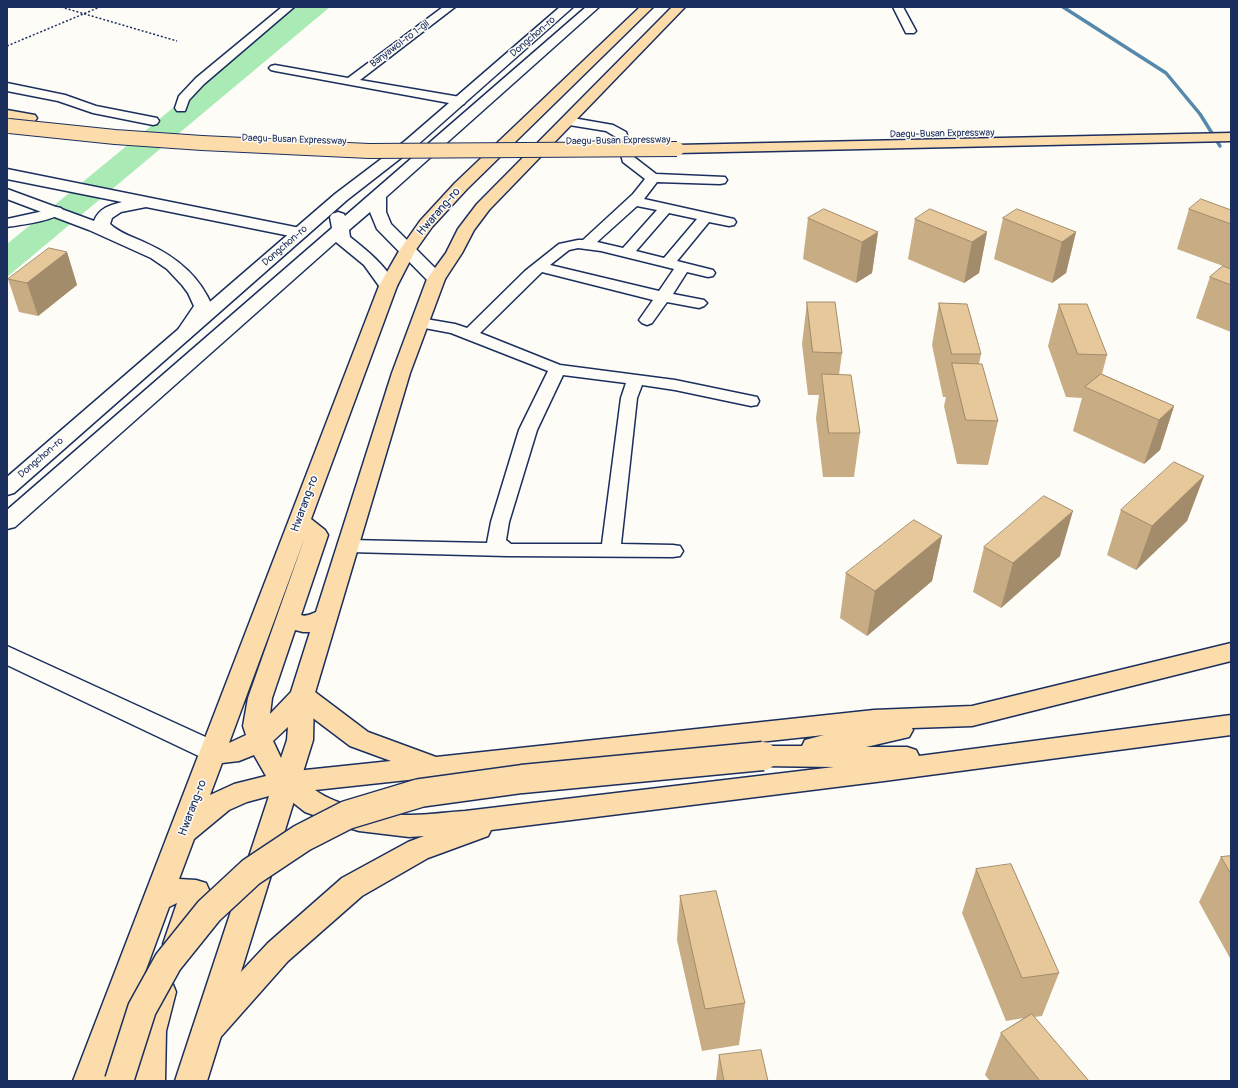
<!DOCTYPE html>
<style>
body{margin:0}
#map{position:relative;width:1238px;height:1088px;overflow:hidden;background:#fdfcf7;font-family:Pangolin,sans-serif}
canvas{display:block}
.frame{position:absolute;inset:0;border:8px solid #1b2f5e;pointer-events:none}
</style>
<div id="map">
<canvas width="1238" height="1088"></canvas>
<div class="frame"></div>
</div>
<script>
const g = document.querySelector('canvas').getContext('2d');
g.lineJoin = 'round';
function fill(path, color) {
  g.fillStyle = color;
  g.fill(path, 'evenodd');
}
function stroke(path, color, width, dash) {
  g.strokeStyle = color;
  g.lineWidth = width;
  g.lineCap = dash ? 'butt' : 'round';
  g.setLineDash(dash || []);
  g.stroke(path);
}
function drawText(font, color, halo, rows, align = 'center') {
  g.font = font + ' Pangolin,sans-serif';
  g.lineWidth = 3;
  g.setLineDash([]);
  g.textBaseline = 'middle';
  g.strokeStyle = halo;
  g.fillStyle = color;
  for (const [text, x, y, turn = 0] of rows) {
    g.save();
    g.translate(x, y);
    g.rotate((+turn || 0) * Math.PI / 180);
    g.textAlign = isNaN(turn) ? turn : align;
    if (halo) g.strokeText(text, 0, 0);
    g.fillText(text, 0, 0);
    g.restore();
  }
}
fill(new Path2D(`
 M296,7H330L7,277V244Z`), '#aaebb5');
stroke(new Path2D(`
 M1063,7L1166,73L1200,114L1220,146`), '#58a', 3.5);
const minor = new Path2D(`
 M282,7H294L204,84L189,100L185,111H177L175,108L179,96L196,78Z
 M443,7H455L360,80L460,97L464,98L466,101L464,104L460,105L275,71L271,70L269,68L271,66L275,65L348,78Z
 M893,7H903L916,31L914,33H906Z
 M7,83L65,95L96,106L157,118L159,121L157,124L153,125L93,113L58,101L7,91Z
 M567,117L613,125L626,132L634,157L656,174L725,177L727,180L725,183L720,184L657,182L644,199L734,219L736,222L734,225L729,226L709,222L677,261L713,270L715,273L713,276L708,277L687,272L673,294L704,300L707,303L704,306L699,308L667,302L652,323L647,325L642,323L639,320L653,300L542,272L480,333L560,365L675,380L757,397L759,401L757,405L751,406L675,390L642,385L637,398L621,544L673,545L680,546L683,551L680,556L673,557L507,556L349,552L342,551L339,546L342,541L349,540L487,543L491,522L519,430L548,371L451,333L414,326L412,323L414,320L420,318L455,324L467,328L525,271L559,244L578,240H583L633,194L645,179L623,162L616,137L606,131L563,124L561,121L563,118ZM637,206L657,210L623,248L597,242ZM669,213L697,219L664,258L636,251ZM578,248L601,251L674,269L659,291L550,265L569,250ZM563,375L626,383L621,398L602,544H511L506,540L509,522L537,430Z
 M56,207L61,208L63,211C56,221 19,225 7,227V219L39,212Z`);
const tertiary = new Path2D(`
 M7,169L300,228L306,230L308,233L306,236L300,238L146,207L121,212L112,218L110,224C120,233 133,237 146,243C175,256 200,276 212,306L190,338L184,339L178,338L175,334L194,306L188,293L182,285L167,269L151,258L89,230L7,199V189L94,221C99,208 110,205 122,202L7,179Z
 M7,646L223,745L227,752L223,759L214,762L205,759L7,665Z`);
const secondary = new Path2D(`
 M560,7H573L415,147L347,200L14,493L7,495V477L335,194L405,141Z
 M586,7H599L386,197V212L391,224L442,275L445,279L442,283L436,284L430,283L377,229L370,212L349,230L350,237C369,252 384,264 397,286L394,290L388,291L382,290L364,265L336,242L15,527L7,529V510L332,228L330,217L332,214L338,212L344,214L345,216Z`);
const primary = new Path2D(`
 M640,7H653L467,189L432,227L415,251L397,286L311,519L325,530L328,535L301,615C306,617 311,614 316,612L392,373L427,279L446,253L458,229L477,204L672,7H685L489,210L474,230L462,253L445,279L410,373L314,696L313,740L207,1081H175L269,796L247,802L229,810L194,839L179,879L196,880L206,883L210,892L188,953L178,957L168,953L163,944L177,903L169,907L105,1081H73L379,286L399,251L420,221L455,183ZM305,537L248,698L243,726L246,735L229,743ZM295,630L303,632H310L291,692L270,714L272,698ZM288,727L287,740L281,758L273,741ZM254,755L266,776L234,784L210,795L222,763L239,761Z
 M161,978L172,982L176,992L166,1031L165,1081H133C135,1046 136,1015 150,982Z`);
const motorway = new Path2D(`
 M7,110L35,115L37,118L35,121L30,122L7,118Z
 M1231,133V141L677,153L672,152L670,149L672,146L677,145Z
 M1231,643V661L972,726L912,728L913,730L909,737L866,747H907L916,750L919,756L1231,715V735L884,781L491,830L488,836L428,858L362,896L288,961L218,1040L207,1044L196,1040L192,1030L196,1020L268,943L342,878L408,842L424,836L409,837L359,831L349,828L305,812L277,790L273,783L277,776L286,772L391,761L350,746L293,703L290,696L293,689L302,687L311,689L368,732L436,757L874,710L972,706ZM824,735L805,740L802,746H763L754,749L750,756L754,763L763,766L834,767L465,811C447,812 428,815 410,815C382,815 338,807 315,790Z`);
stroke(minor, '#1b2f5e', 3);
stroke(tertiary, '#1b2f5e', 3);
stroke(secondary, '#1b2f5e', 3);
stroke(primary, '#1b2f5e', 3);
stroke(motorway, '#1b2f5e', 3);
stroke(new Path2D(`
 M61,7L177,41
 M7,46L100,7`), '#1b2f5e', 1.5, [2, 2]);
fill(minor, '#fdfcf7');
fill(tertiary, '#fdfcf7');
fill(secondary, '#fdfcf7');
fill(primary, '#fddcac');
fill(motorway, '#fddcac');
const motorwayBridgeFar1 = new Path2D(`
 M9,126L115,137L202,143L369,151L677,149`);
const motorwayBridge = new Path2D(`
 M119,1081L142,1009L168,962L209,911L251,872L302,838L347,815L420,793L522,779L763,756`);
stroke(motorwayBridgeFar1, '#1b2f5e', 16, []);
stroke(motorwayBridge, '#1b2f5e', 31, []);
stroke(motorwayBridgeFar1, '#fddcac', 14);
stroke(motorwayBridge, '#fddcac', 28);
fill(new Path2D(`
 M1189,209L1231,210V332L1196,318L1210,277L1223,266L1177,249Z
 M808,218L878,232L872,273L856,283L803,259Z
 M1003,218L1076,232L1066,273L1052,283L994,259Z
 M915,219L987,232L979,273L964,283L908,259Z
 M67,252L77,285L38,316L19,312L8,279Z
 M807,302L842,353L839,375L860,433L854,477H823L816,418L819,395H808L802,344Z
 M939,303L981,354L979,364L998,421L988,465L957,464L944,406L946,397H943L932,345Z
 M1059,304L1107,355L1102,374L1174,406L1160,450L1144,464L1073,431L1082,398L1066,397L1048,346Z
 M1204,476L1187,521L1136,570L1107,555L1121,510Z
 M942,536L932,581L867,636L840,618L846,573Z
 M984,547L1060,556L1001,608L973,592Z
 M1231,856V960L1199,902L1221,857Z
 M976,869L1059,973L1042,1016L1034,1017L1089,1081H990L985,1075L1001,1033L1024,1018L1006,1021L962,913Z
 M680,896L745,1003L739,1045L702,1051L677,940Z
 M719,1055L768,1081H716Z`), '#c7ac84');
fill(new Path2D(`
 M878,232L872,273L856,283L862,242Z
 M987,232L979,273L964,283L972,242Z
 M1076,232L1066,273L1052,283L1062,242Z
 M67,252L77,285L38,316L27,283Z
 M1174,406L1160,450L1144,464L1159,420Z
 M1204,476L1187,521L1136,570L1152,526Z
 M1073,511L1060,556L1001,608L1013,563Z
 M942,536L932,581L867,636L875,591Z`), '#a28c6c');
const building = new Path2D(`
 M1201,199L1231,210V224L1189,209Z
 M824,209L878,232L862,242L808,218Z
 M930,209L987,232L972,242L915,219Z
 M1017,209L1076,232L1062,242L1003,218Z
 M49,248L67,252L27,283L8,279Z
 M1223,266L1231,269V285L1210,277Z
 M807,302H835L842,353L813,352Z
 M939,303L967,304L981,354H952Z
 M1059,304H1087L1107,355L1078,354Z
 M952,363L982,364L998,421L966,420Z
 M822,374L851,375L860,433H829Z
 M1101,374L1174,406L1159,420L1085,387Z
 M1174,462L1204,476L1152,526L1121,510Z
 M1044,496L1073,511L1013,563L984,547Z
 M914,520L942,536L875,591L846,573Z
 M1231,856V874L1221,857Z
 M1011,864L1059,973L1022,978L976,869Z
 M716,891L745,1003L705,1009L680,896Z
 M1032,1014L1089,1081H1040L1001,1033Z
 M761,1050L768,1081H724L719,1055Z`);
fill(building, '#e7c89a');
stroke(building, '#a28c6c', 1);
drawText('10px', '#1b2f5e', '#fdfcf7', [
 ["Dongchon-ro",533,37,-41],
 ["Banyawol-ro 1-gil",400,44,-37],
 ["Daegu-Busan Expressway",942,134,-1],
 ["Daegu-Busan Expressway",294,140,2],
 ["Daegu-Busan Expressway",618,141,-1],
 ["Dongchon-ro",285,246,-41],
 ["Dongchon-ro",41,458,-41]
]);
drawText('12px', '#1b2f5e', '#fdfcf7', [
 ["Hwarang-ro",439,212,-49],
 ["Hwarang-ro",305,504,-70],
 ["Hwarang-ro",193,808,-69]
]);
</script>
